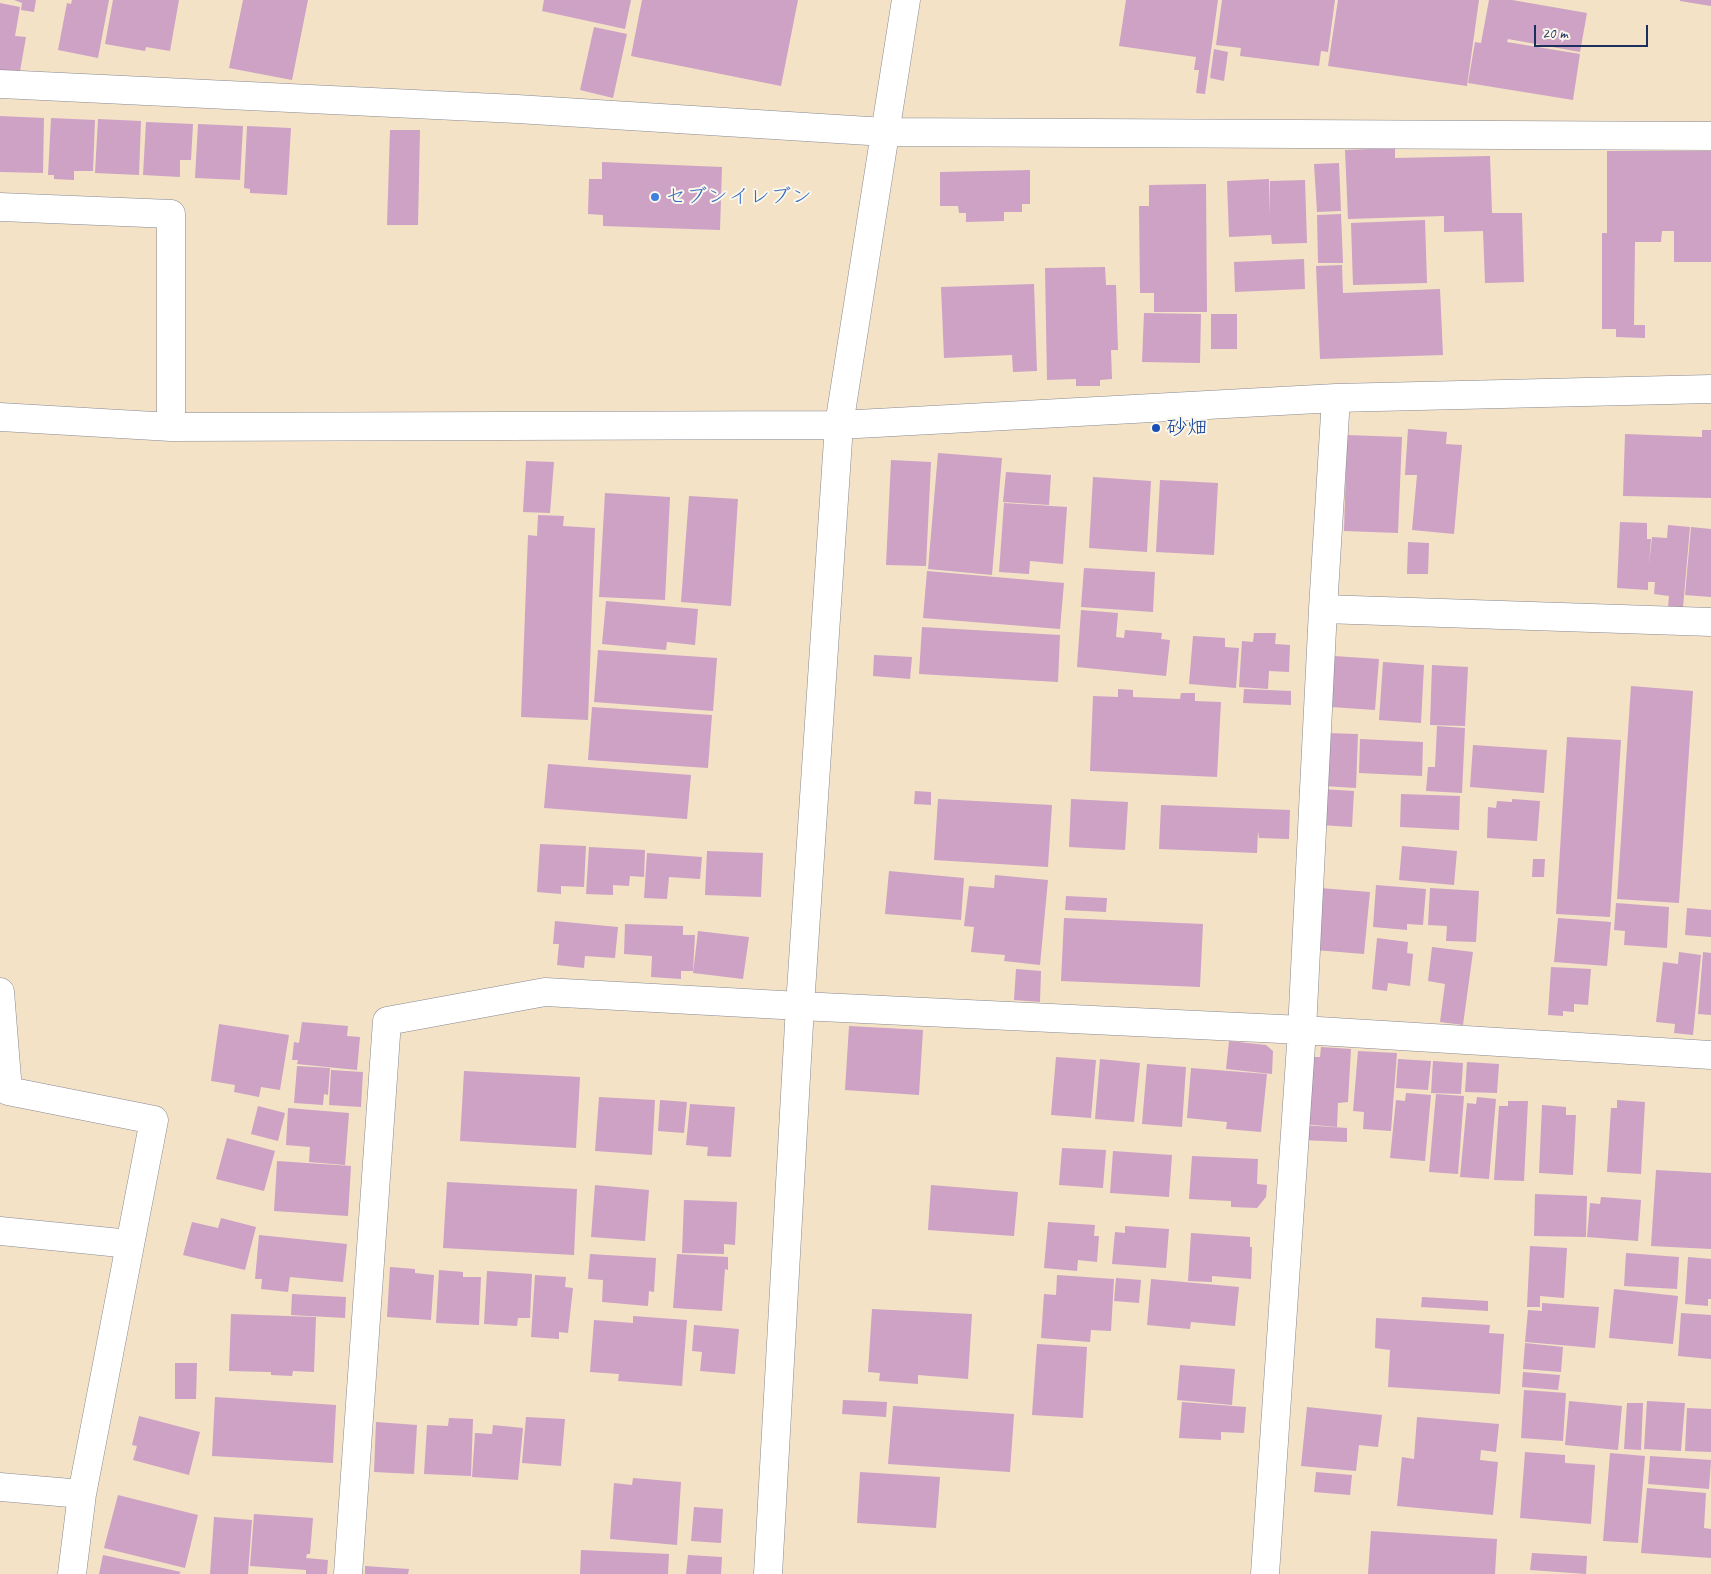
<!DOCTYPE html>
<meta charset="utf-8">
<style>
body{margin:0}
#map{position:relative;width:1711px;height:1574px;overflow:hidden;background:#f3e2c6;font-family:Caveat,sans-serif}
canvas{display:block}
.scale{position:absolute;left:1534px;top:25px;width:114px;height:22px;box-sizing:border-box;border:2px solid #1b2f5e;border-top:0;padding-left:6px;font-size:15px;line-height:18px;white-space:nowrap;color:#1b2f5e;-webkit-text-stroke:4px #fbf7ec;paint-order:stroke}
</style>
<div id="map">
<canvas width="1711" height="1574"></canvas>
<div class="scale">20 m</div>
</div>
<script>
const g = document.querySelector('canvas').getContext('2d');
g.lineJoin = 'round';
function fill(path, color) {
  g.fillStyle = color;
  g.fill(path, 'evenodd');
}
function stroke(path, color, width, dash) {
  g.strokeStyle = color;
  g.lineWidth = width;
  g.lineCap = dash ? 'butt' : 'round';
  g.setLineDash(dash || []);
  g.stroke(path);
}
function drawText(font, color, halo, rows, align = 'center') {
  g.font = font + ' Caveat,"Klee One",sans-serif';
  g.lineWidth = 4;
  g.setLineDash([]);
  g.textBaseline = 'middle';
  g.strokeStyle = halo;
  g.fillStyle = color;
  for (const [text, x, y, turn = 0] of rows) {
    g.save();
    g.translate(x, y);
    g.rotate((+turn || 0) * Math.PI / 180);
    g.textAlign = isNaN(turn) ? turn : align;
    if (halo) g.strokeText(text, 0, 0);
    g.fillText(text, 0, 0);
    g.restore();
  }
}
fill(new Path2D(`
 M14,0H36L34,12L21,10L22,3Z
 M72,0H109L98,58L58,50L67,3L71,4Z
 M113,0H179L170,51L146,47L145,51L105,44Z
 M243,0H308L292,80L229,68Z
 M544,0H631L625,29L542,11Z
 M642,0H798L781,86L631,56Z
 M1126,0H1218L1205,94L1196,93L1199,70H1194L1196,57L1119,46Z
 M1222,0H1335L1328,52L1321,51L1319,66L1240,56L1241,48L1216,45Z
 M1338,0H1479L1467,86L1328,66Z
 M1489,0H1512L1587,13L1580,52L1508,39L1507,42L1580,54L1573,100L1468,83L1475,42L1481,43Z
 M1680,0H1711V6L1680,1Z
 M0,3L20,7L15,36L26,37L19,77L0,74Z
 M594,27L627,34L613,98L580,90Z
 M1214,49L1228,52L1224,81L1210,78Z
 M0,116L44,118L43,173L0,172Z
 M51,118L95,120L93,171H74V180L54,179V175H48Z
 M98,119L141,121L139,175L95,173Z
 M146,122L193,124L191,160H180V177L143,175Z
 M198,124L243,126L240,180L195,178Z
 M247,126L291,128L287,195L250,193V189L244,188Z
 M390,130H420L418,225H387Z
 M1395,148V158L1490,156L1492,213H1522L1524,282L1485,283L1483,231L1444,232V216L1348,219L1345,150Z
 M1607,151H1711V262H1674V231H1662L1661,242H1635L1634,325H1645V338L1616,337V329H1602V233H1607Z
 M602,162L722,167L720,230L603,226V215L588,214L589,179H602Z
 M1339,163L1341,211L1317,212L1314,164Z
 M1030,170V204H1022V212H1004V221L966,222V213H959L958,206H940V172Z
 M1269,179L1270,217V181L1305,180L1307,243L1272,244L1271,235L1229,237L1227,181Z
 M1206,184L1207,312H1154V293H1140L1139,206H1149V185Z
 M1341,214L1343,263H1318L1317,215Z
 M1425,220L1427,283L1353,285L1351,223Z
 M1304,259L1305,289L1235,292L1234,262Z
 M1342,265L1343,293L1440,289L1443,355L1320,359L1316,266Z
 M1105,267L1106,285H1116L1118,350H1111L1112,379L1100,380V386H1076V379L1047,380L1045,268Z
 M1034,284L1037,371L1013,372L1012,355L944,358L941,287Z
 M1144,313L1201,314L1200,363L1142,362Z
 M1211,314H1237V349H1211Z
 M1408,429L1447,432L1446,444L1462,445L1454,534L1412,530L1417,475H1405Z
 M1702,430H1711V498L1623,496L1625,434L1702,437Z
 M1347,435L1402,437L1398,533L1344,531Z
 M938,453L1002,458L992,575L928,569Z
 M891,460L931,462L926,566L886,565Z
 M526,461L554,462L550,513L523,512Z
 M1006,472L1051,475L1049,505L1003,502Z
 M1093,477L1151,481L1147,552L1089,548Z
 M1160,480L1218,483L1214,555L1156,552Z
 M605,493L670,497L665,600L599,597Z
 M689,496L738,499L731,606L681,602Z
 M1004,503L1067,507L1063,564L1030,561L1029,574L999,572Z
 M538,515L564,516L563,526L595,528L588,720L521,717L528,535L537,536Z
 M1620,522L1647,523V539H1651L1649,565L1652,537L1667,538L1668,525L1690,527L1682,619L1667,618L1669,596L1654,594L1655,582H1648V590L1617,588Z
 M1691,527L1711,529V597L1685,595Z
 M1408,542L1429,543L1428,574H1407Z
 M1084,568L1155,572L1153,612L1081,607Z
 M927,571L1064,583L1060,629L923,618Z
 M606,601L698,609L695,645L667,642L666,650L602,644Z
 M1081,610L1118,613L1116,637L1124,638L1125,630L1162,633L1161,639L1170,640L1166,676L1077,667Z
 M922,627L1060,635L1058,682L919,674Z
 M1254,633H1276L1275,644L1290,645L1289,672L1269,671L1268,689L1239,687L1242,641L1253,642Z
 M1193,636L1225,638V647L1239,648L1236,688L1189,684Z
 M598,650L717,658L713,711L594,702Z
 M874,655L912,657L910,679L873,676Z
 M1334,656L1379,659L1375,710L1331,707Z
 M1383,662L1424,665L1421,723L1379,720Z
 M1432,665L1468,667L1465,726L1430,725Z
 M1631,686L1693,691L1679,903L1617,899Z
 M1118,689L1133,690V697L1180,699L1181,693H1195V701L1221,702L1217,777L1090,771L1093,696L1118,697Z
 M1244,689L1291,691V705L1243,703Z
 M592,707L712,715L708,768L588,760Z
 M1437,726L1465,728L1462,793L1426,791L1428,767H1435Z
 M1326,733L1358,734L1356,788L1323,786Z
 M1567,737L1621,740L1610,917L1556,914Z
 M1360,739L1423,742L1422,776L1359,773Z
 M1473,745L1547,750L1544,793L1470,787Z
 M548,764L691,775L687,819L544,808Z
 M1322,789L1354,791L1352,827L1320,825Z
 M915,791L931,792V805L914,804Z
 M1401,794L1460,796L1459,830L1400,827Z
 M938,799L1052,805L1048,867L934,860Z
 M1071,799L1128,802L1125,850L1069,847Z
 M1512,799L1540,801L1537,841L1487,838L1488,807L1496,808L1497,801L1512,802Z
 M1161,805L1290,810L1289,839L1259,838L1258,831L1257,853L1159,849Z
 M540,844L586,846L584,887L561,886V894L537,892Z
 M1402,846L1457,851L1454,885L1399,880Z
 M589,847L645,850L644,877L630,876L629,886L613,885V895L586,894Z
 M707,851L763,853L761,897L705,895Z
 M647,853L702,857L700,879L669,877L667,899L644,898Z
 M1533,859H1545L1544,877H1532Z
 M889,871L964,878L961,920L885,914Z
 M995,875L1048,880L1040,965L1004,961L1005,955L971,952L974,927L964,926L969,886L994,888Z
 M1376,885L1426,889L1423,925L1407,924V930L1373,927Z
 M1320,888L1370,892L1364,954L1315,950Z
 M1430,888L1479,891L1476,942L1446,941L1447,926L1428,925Z
 M1066,896L1107,898L1106,912L1065,910Z
 M1616,903L1669,907L1667,948L1624,945L1625,931L1614,930Z
 M1687,908L1711,910V937L1685,935Z
 M1064,918L1203,924L1200,987L1061,981Z
 M1558,918L1611,922L1607,966L1554,962Z
 M555,921L618,927L615,958L585,956L584,968L557,965L559,944H553Z
 M625,924L683,926V935H695L693,971H681V979L651,977L652,956L624,954Z
 M698,931L749,937L743,979L693,973Z
 M1377,938L1408,942L1407,953L1413,954L1410,986L1388,983L1387,991L1372,989Z
 M1432,947L1473,952L1463,1025L1440,1022L1445,984L1428,981Z
 M1679,952L1701,955L1693,1035L1674,1033L1675,1024L1656,1022L1663,962L1678,964Z
 M1703,952L1711,953V1015L1698,1014Z
 M1551,967L1591,969L1588,1005L1574,1004V1012L1563,1011V1016L1548,1015Z
 M1016,969L1041,971L1040,1002L1014,1000Z
 M302,1022L348,1026L347,1036L360,1037L357,1070L297,1064L298,1060H292L294,1042L299,1043Z
 M219,1024L289,1035L280,1090L261,1087L259,1097L234,1092L235,1085L211,1081Z
 M849,1026L923,1030L919,1095L845,1090Z
 M1229,1041L1266,1045L1273,1051L1272,1074L1226,1069Z
 M1321,1047L1351,1049L1348,1102L1338,1103L1337,1127L1303,1124L1307,1057H1320Z
 M1358,1051L1397,1053L1391,1131L1363,1129L1364,1112L1353,1111Z
 M1056,1057L1096,1060L1091,1118L1051,1115Z
 M1100,1059L1140,1063L1134,1122L1095,1119Z
 M1398,1059L1431,1061L1428,1090L1396,1088Z
 M1433,1061L1463,1063L1461,1094L1431,1093Z
 M1467,1062L1499,1064L1497,1093L1465,1092Z
 M1147,1064L1186,1067L1182,1127L1142,1124Z
 M297,1066L330,1068L328,1095L324,1094L323,1105L294,1103Z
 M1191,1068L1267,1074L1261,1132L1226,1129L1227,1122L1187,1118Z
 M331,1070L363,1072L361,1107L329,1105Z
 M464,1071L580,1077L576,1148L460,1141Z
 M1406,1093L1431,1095L1425,1161L1390,1158L1396,1100L1405,1101Z
 M1436,1094L1464,1096L1458,1174L1429,1172Z
 M599,1097L655,1100L652,1155L595,1151Z
 M1477,1097L1496,1099L1489,1179L1460,1177L1467,1103L1476,1104Z
 M660,1100L687,1102L684,1133L658,1131Z
 M1617,1100L1645,1102L1641,1174L1607,1172L1611,1108H1617Z
 M1508,1101H1528L1524,1181L1494,1180L1499,1106H1508Z
 M690,1104L735,1107L731,1157L707,1156L708,1147L686,1145Z
 M1542,1105L1566,1107V1115H1576L1573,1175L1539,1173Z
 M258,1106L285,1113L278,1141L251,1134Z
 M288,1108L349,1113L345,1165L309,1162L310,1147L286,1145Z
 M1302,1125L1347,1128V1142L1301,1140Z
 M227,1138L275,1151L264,1191L216,1179Z
 M1062,1148L1106,1150L1103,1188L1059,1185Z
 M1113,1151L1172,1155L1169,1197L1110,1193Z
 M1192,1156L1258,1159L1257,1184L1267,1185L1266,1197L1257,1208L1231,1207V1201L1189,1199Z
 M277,1161L351,1166L348,1216L274,1211Z
 M1656,1170L1711,1173V1249L1651,1246Z
 M447,1182L577,1189L574,1255L443,1248Z
 M595,1185L649,1190L645,1241L591,1237Z
 M931,1185L1018,1192L1014,1236L928,1230Z
 M1535,1194L1587,1196L1586,1237L1534,1236Z
 M1601,1197L1641,1200L1638,1241L1587,1237L1590,1203L1600,1204Z
 M684,1200L737,1202L735,1245L724,1244V1254L682,1253Z
 M221,1218L256,1227L245,1270L183,1255L192,1222L218,1228Z
 M1048,1222L1095,1225L1094,1236H1099L1097,1262L1078,1260L1077,1271L1044,1268Z
 M1125,1226L1169,1229L1166,1268L1112,1264L1115,1232L1125,1233Z
 M1191,1233L1250,1237V1247H1252L1251,1279L1212,1276V1282L1188,1281Z
 M259,1235L347,1244L343,1282L290,1277L288,1292L261,1289L262,1279H255Z
 M1530,1246L1567,1248L1564,1298L1540,1296V1307H1527Z
 M1626,1253L1679,1257L1677,1289L1624,1286Z
 M590,1254L656,1258L654,1292L649,1291L648,1306L602,1302L603,1280L588,1279Z
 M677,1254L728,1257V1270L725,1269L722,1311L673,1308Z
 M1688,1257L1711,1259V1299H1708V1306L1685,1304Z
 M390,1267L415,1269V1273L434,1275L431,1320L387,1317Z
 M439,1270L463,1272V1277H481L479,1325L436,1323Z
 M487,1271L532,1274L530,1318H518L517,1326L484,1324Z
 M535,1275L566,1277L565,1287L573,1288L568,1333L559,1332V1339L531,1337Z
 M1057,1275L1114,1279L1111,1331L1091,1330L1090,1342L1041,1338L1044,1294L1056,1295Z
 M1116,1278L1141,1280L1139,1303L1114,1301Z
 M1151,1279L1239,1287L1235,1326L1191,1322L1190,1329L1147,1325Z
 M1614,1289L1678,1296L1673,1344L1609,1338Z
 M292,1294L346,1297L345,1318L291,1315Z
 M1422,1297L1488,1301V1311L1421,1307Z
 M1542,1303L1599,1307L1595,1348L1525,1342L1528,1310L1542,1311Z
 M872,1309L972,1314L968,1379L918,1375V1384L879,1381L880,1373L868,1372Z
 M1681,1313L1711,1315V1359L1678,1356Z
 M231,1314L316,1317L314,1372L293,1371L292,1376L271,1375V1372L229,1371Z
 M633,1316L687,1320L682,1386L618,1381L619,1374L590,1372L594,1320L633,1323Z
 M1376,1318L1490,1325L1489,1333L1504,1334L1500,1394L1388,1387L1390,1350L1375,1348Z
 M694,1325L739,1329L735,1374L700,1371L702,1352L692,1351Z
 M1525,1343L1563,1347L1561,1372L1523,1369Z
 M1037,1344L1087,1347L1083,1418L1032,1415Z
 M175,1363H197L196,1399H175Z
 M1180,1365L1235,1369L1232,1405L1177,1400Z
 M1523,1372L1560,1375L1558,1390L1522,1387Z
 M1524,1390L1566,1393L1563,1441L1521,1438Z
 M215,1397L336,1405L333,1463L212,1456Z
 M843,1400L887,1402L886,1417L842,1414Z
 M1569,1401L1622,1406L1618,1450L1565,1445Z
 M1647,1401L1685,1403L1681,1451L1644,1449Z
 M1182,1402L1246,1407L1244,1433L1221,1432V1440L1179,1438Z
 M1627,1403H1643L1641,1450L1624,1449Z
 M893,1406L1014,1414L1010,1472L888,1464Z
 M1307,1407L1382,1415L1378,1447L1359,1445L1356,1471L1301,1466Z
 M1687,1408L1711,1409V1452L1685,1451Z
 M139,1416L200,1432L189,1475L133,1460L137,1446L132,1445Z
 M526,1417L565,1419L561,1466L522,1463Z
 M1417,1417L1499,1424L1496,1452L1481,1450L1480,1460L1498,1462L1493,1515L1397,1506L1402,1457L1414,1459Z
 M449,1418L473,1419L471,1476L424,1474L427,1425L448,1426Z
 M376,1422L417,1425L414,1474L374,1472Z
 M493,1425L523,1428L518,1480L472,1477L475,1433L492,1434Z
 M1525,1452L1565,1455V1463L1595,1465L1591,1524L1520,1518Z
 M1610,1453L1645,1456L1638,1543L1603,1541Z
 M1650,1456L1711,1460L1709,1489L1648,1484Z
 M860,1472L940,1477L936,1528L857,1523Z
 M1316,1472L1352,1475L1350,1495L1314,1492Z
 M633,1478L681,1482L677,1545L610,1539L614,1483L632,1485Z
 M1647,1488L1706,1493L1704,1528L1711,1529V1558L1641,1553Z
 M118,1495L198,1515L185,1568L104,1548Z
 M694,1507L723,1509L721,1543L691,1541Z
 M254,1514L313,1518L310,1554H307L306,1558L328,1560L327,1574H306V1570L250,1566Z
 M214,1517L252,1520L248,1574H210Z
 M1371,1531L1497,1539L1495,1574H1368Z
 M581,1550L669,1554L668,1574H580Z
 M1532,1553L1587,1556L1586,1574L1530,1570Z
 M103,1555L181,1572L179,1574H99Z
 M688,1555L722,1557L721,1574H686Z
 M365,1566L409,1569L408,1574H365Z`), '#cda2c5');
const minor = new Path2D(`
 M0,84L517,109L885,132L1711,136
 M0,207L171,214V427
 M0,417L171,427L839,425L1336,398L1711,389
 M1323,609L1711,622
 M0,992L8,1091L154,1120L82,1494L72,1574
 M0,1231L130,1244
 M0,1487L82,1494
 M348,1574L387,1021L545,992L800,1006L1302,1030L1711,1055
 M768,1574L800,1006L839,425L906,0
 M1265,1574L1302,1030L1323,609L1336,398`);
stroke(minor, '#878892', 29);
stroke(minor, '#fff', 28);
for (const [x, y, r, color] of [
 [655,197,5,"#3f7fe0"],
 [1156,428,5,"#1a4fb4"]
]) {
  const dot = new Path2D();
  dot.arc(x, y, r, 0, 2 * Math.PI);
  g.fillStyle = color;
  g.fill(dot);
  stroke(dot, '#fbf7ec', 2);
}
drawText('21px', '#366cbe', '#fbf7ec', [
 ["セブンイレブン",665,197]
], 'left');
drawText('21px', '#164399', '#fbf7ec', [
 ["砂畑",1166,428]
], 'left');
</script>
